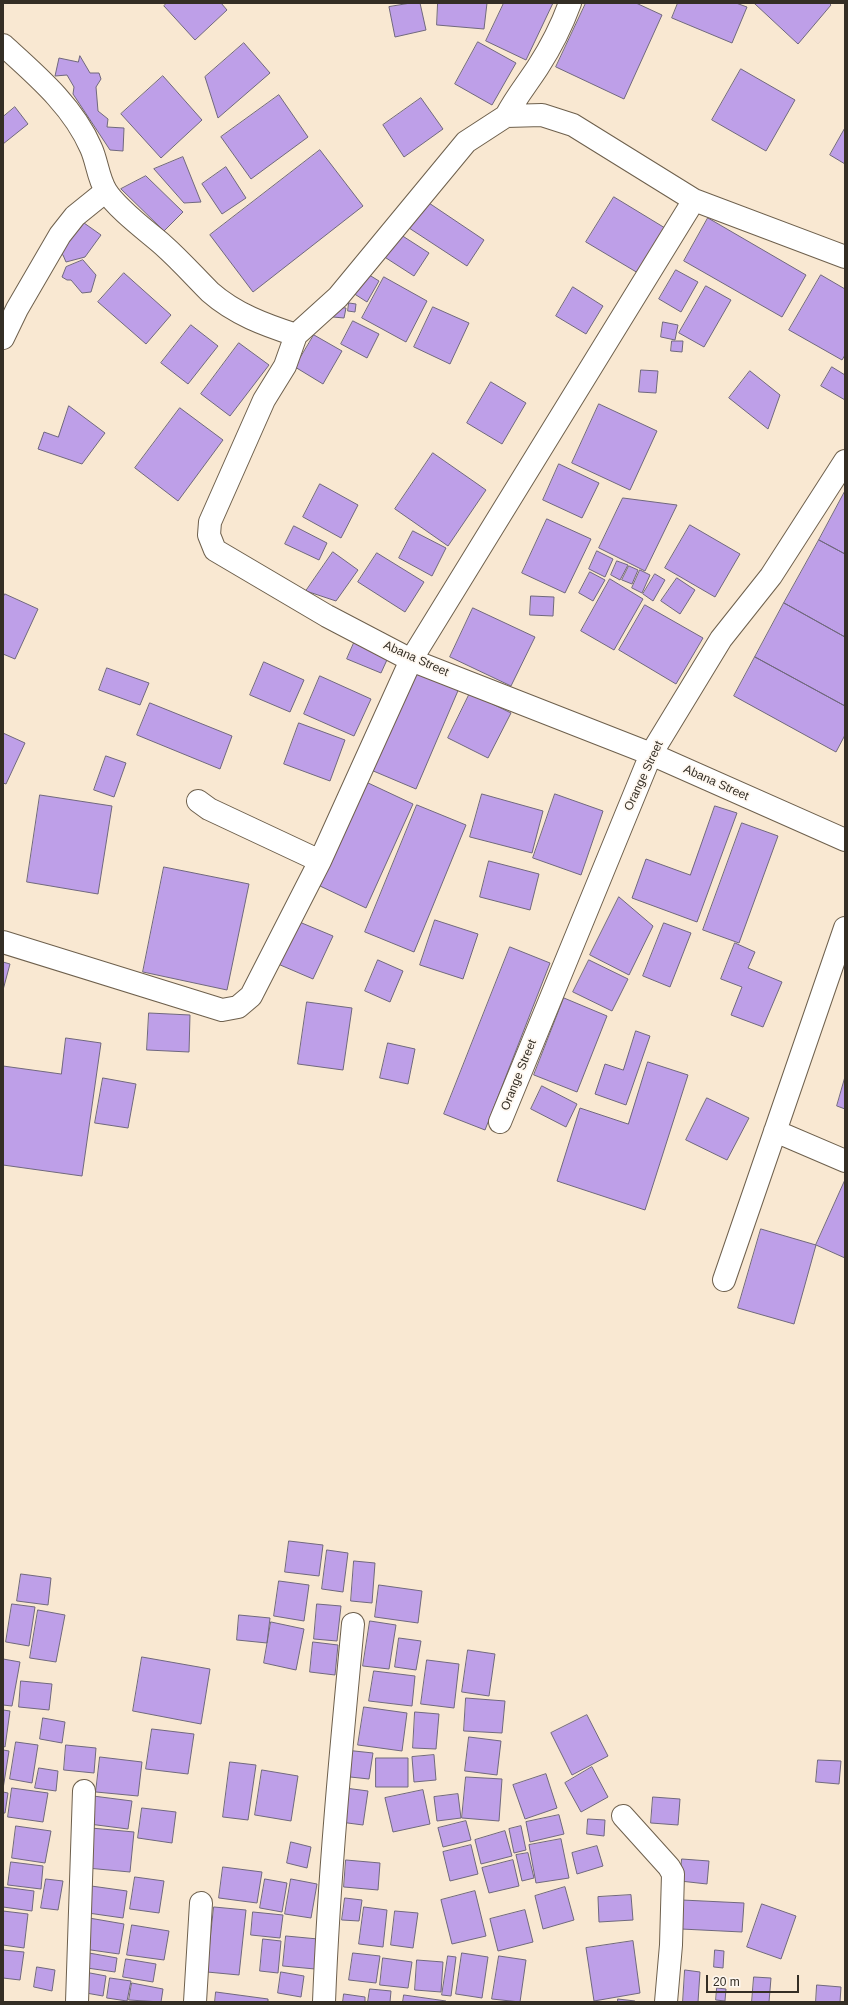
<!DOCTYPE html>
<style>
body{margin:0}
#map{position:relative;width:848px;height:2005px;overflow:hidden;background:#f9e8d2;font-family:Arial,sans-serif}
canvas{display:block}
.frame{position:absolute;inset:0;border:4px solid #342e25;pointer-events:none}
.scale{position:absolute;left:706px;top:1975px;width:93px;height:18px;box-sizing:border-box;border:2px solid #342e25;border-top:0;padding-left:5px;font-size:12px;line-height:14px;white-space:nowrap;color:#342e25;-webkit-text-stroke:3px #fef7ef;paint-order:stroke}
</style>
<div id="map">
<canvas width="848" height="2005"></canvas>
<div class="frame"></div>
<div class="scale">20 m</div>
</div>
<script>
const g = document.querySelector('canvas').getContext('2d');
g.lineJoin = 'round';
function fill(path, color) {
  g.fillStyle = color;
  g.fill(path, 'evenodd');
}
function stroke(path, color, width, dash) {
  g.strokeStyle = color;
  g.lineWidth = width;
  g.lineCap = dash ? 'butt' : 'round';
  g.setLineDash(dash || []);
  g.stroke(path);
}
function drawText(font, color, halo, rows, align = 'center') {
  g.font = font + ' Arial,sans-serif';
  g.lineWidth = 3.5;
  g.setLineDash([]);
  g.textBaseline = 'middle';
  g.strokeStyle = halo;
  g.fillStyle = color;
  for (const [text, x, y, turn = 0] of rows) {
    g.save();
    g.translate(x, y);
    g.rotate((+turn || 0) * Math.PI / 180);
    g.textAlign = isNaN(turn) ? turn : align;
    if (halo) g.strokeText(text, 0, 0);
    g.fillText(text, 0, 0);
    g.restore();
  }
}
const building = new Path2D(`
 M167,3H221L227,10L195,40L164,6Z
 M411,3H420L426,30L395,37L389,7Z
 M438,3H487L484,29L437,25Z
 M504,3H553L526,60L486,41Z
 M586,3H636L662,15L624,99L556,67Z
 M678,3H736L747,7L732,43L672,18Z
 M756,3H829L831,5L798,44L755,4Z
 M478,42L516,63L492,105L455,84Z
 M244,43L270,73L218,118L205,77Z
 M80,56L90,73H99L101,79L96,87L98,111L108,119L107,127L124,128L123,151L110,150L73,94L74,87L67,75L55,76L59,58L78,62Z
 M741,69L795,100L766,151L712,120Z
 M163,76L202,120L161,158L121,114Z
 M279,95L308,137L251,179L221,137Z
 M421,98L443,129L404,157L383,125Z
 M15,107L28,124L3,144V117Z
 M845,128V164L830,155Z
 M320,150L363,206L253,292L210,235Z
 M183,157L201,202L184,203L154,169Z
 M226,167L246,198L222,214L202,184Z
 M146,176L183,212L164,231L121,189Z
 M614,197L665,228L638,273L586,242Z
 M423,199L484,240L467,266L406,226Z
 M77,218L101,235L85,257L66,262L63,255L55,250Z
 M708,218L806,275L782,317L684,261Z
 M398,233L429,253L414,276L383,256Z
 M83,260L96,275L91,292L82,293L71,280H67L62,277L66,267Z
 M676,270L698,282L681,312L659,299Z
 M124,273L171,315L146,344L98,302Z
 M366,273L379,281L367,302L353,293Z
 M821,275L845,289V355L842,360L789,330Z
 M384,277L427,301L406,342L362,318Z
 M706,286L731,300L704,347L679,333Z
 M573,287L603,306L586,334L556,316Z
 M349,303L356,304L355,312L348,311Z
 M335,307L346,308L344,318L333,317Z
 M433,307L469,323L450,364L414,347Z
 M353,321L379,334L367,358L341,344Z
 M663,322L678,325L675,340L661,337Z
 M191,325L218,346L188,384L161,363Z
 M314,335L342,351L323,384L295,367Z
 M672,341H683L682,352L671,351Z
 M239,343L269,365L230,416L201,394Z
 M832,367L845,375V400L821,386Z
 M641,370L658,371L656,393L639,392Z
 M750,371L780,395L768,429L729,398Z
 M491,382L526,403L502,444L467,423Z
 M599,404L657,431L630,490L572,463Z
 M69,406L105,433L82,464L38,449L44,432L58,437Z
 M180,408L223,440L178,501L135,468Z
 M433,453L486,490L448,546L395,509Z
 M559,464L599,483L582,518L543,500Z
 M320,484L358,505L341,538L303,517Z
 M845,491V554L819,540Z
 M623,498L677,505L645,571L599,548Z
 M547,519L591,539L565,593L522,573Z
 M690,525L740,554L715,597L665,568Z
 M294,526L327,543L319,560L285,544Z
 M413,531L446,548L432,576L399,558Z
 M819,540L845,554V637L784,603Z
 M597,551L613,559L605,577L589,569Z
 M333,552L358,570L336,601L306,591Z
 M377,553L424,582L405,612L358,582Z
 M617,561L628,565L620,580L611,575Z
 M629,566L638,570L632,584L622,580Z
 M640,570L650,575L642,593L632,588Z
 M590,572L605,580L593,601L579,593Z
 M655,574L665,580L653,601L643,594Z
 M677,578L695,590L680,614L661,601Z
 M610,579L643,599L614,650L581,631Z
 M5,594L38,609L15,659L3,654V598Z
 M531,596L554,597L553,616L530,615Z
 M784,603L845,637V706L755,657Z
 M645,605L703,638L676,684L619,650Z
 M473,608L535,637L511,686L450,657Z
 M357,636L391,651L381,673L347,659Z
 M755,657L845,706V735L836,752L734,696Z
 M264,662L304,680L290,712L250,695Z
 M415,667L460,686L416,789L371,770Z
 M107,668L149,683L140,705L99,690Z
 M320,676L371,699L354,736L304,714Z
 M470,693L511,713L488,758L448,738Z
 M150,703L232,736L220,769L137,735Z
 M299,723L345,740L330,781L284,764Z
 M3,733L25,743L6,784L3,783Z
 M106,756L126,763L114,797L94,790Z
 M366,782L413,804L366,908L318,885Z
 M482,794L543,811L532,853L470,837Z
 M555,794L603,811L581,875L533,858Z
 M40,795L112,806L98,894L27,882Z
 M417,805L466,825L414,952L365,932Z
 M715,806L737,813L697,922L632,898L646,859L690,875Z
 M742,823L778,836L739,943L703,930Z
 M489,861L539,874L530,910L480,897Z
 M164,867L249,884L227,990L143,972Z
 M619,897L653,926L629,975L590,955Z
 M435,920L478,934L463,979L420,965Z
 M297,921L333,936L313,979L278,964Z
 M664,923L691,933L670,987L643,976Z
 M735,943L755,952L748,968L782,982L763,1027L731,1015L742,987L721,979Z
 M510,947L550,963L485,1130L444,1114Z
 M378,960L403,971L390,1002L365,991Z
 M589,960L628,979L612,1011L573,992Z
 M3,962L10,964L3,990Z
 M564,998L607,1016L577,1092L534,1075Z
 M307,1002L352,1008L343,1070L298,1064Z
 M149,1013L190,1015L189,1052L147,1050Z
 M636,1031L650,1036L626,1105L595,1094L605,1064L623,1070Z
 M66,1038L101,1043L82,1176L3,1165V1066L61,1074Z
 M388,1043L415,1049L408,1084L380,1078Z
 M648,1062L688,1075L645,1210L557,1181L580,1108L628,1124Z
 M845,1077V1109L837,1106Z
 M103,1078L136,1084L128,1128L95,1123Z
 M542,1086L577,1104L566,1127L531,1109Z
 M707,1098L749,1118L727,1160L686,1140Z
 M845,1180V1258L816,1245Z
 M761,1229L816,1245L794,1324L738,1308Z
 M289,1541L323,1545L319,1576L285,1572Z
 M327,1550L348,1553L343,1592L322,1589Z
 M354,1561L375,1563L372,1603L351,1601Z
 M21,1574L51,1578L48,1605L17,1601Z
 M279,1581L309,1585L304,1621L274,1616Z
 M379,1585L422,1591L418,1623L375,1617Z
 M12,1604L35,1607L29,1646L6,1642Z
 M317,1604L341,1606L337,1641L314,1639Z
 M38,1610L65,1615L56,1662L30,1658Z
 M239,1615L270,1618L267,1643L237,1640Z
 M370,1621L396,1625L389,1669L363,1666Z
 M271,1622L304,1629L296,1670L264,1663Z
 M399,1638L421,1641L416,1670L395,1667Z
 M313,1642L338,1645L335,1675L310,1672Z
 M468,1650L495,1654L489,1696L462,1692Z
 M142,1657L210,1669L201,1724L133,1711Z
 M3,1659L20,1662L12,1706L3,1705Z
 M427,1660L459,1664L454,1708L421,1704Z
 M374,1671L415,1676L412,1706L369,1701Z
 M21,1681L52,1684L49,1710L19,1707Z
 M466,1698L505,1701L502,1733L464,1731Z
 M364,1707L407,1713L402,1751L358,1745Z
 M3,1710L10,1711L5,1747L3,1746Z
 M415,1712L439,1714L436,1749L413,1748Z
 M587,1715L608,1756L572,1775L551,1733Z
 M43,1718L65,1722L62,1743L40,1739Z
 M152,1729L194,1734L188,1774L146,1769Z
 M469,1737L501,1741L497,1775L465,1771Z
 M16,1742L38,1745L32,1783L10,1779Z
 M66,1745L96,1748L94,1773L64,1770Z
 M3,1750L9,1751L3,1789Z
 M345,1750L373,1753L369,1779L341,1776Z
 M434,1755L436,1780L414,1782L412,1757Z
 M100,1757L142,1762L138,1796L96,1792Z
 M376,1758H408V1787H376Z
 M818,1760L841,1761L839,1784L816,1782Z
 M230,1762L256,1765L248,1820L223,1817Z
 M592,1767L608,1797L581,1812L565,1783Z
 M39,1768L58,1771L56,1791L35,1788Z
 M262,1770L298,1776L291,1821L255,1815Z
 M546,1774L557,1808L525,1819L513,1785Z
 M466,1777L502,1779L499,1821L462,1818Z
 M12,1788L48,1793L43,1822L8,1817Z
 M345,1788L368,1791L363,1825L340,1822Z
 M423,1790L430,1824L393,1832L385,1798Z
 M3,1792L8,1793L5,1813H3Z
 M458,1794L461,1818L437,1821L434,1797Z
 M93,1796L132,1801L128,1829L89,1824Z
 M653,1797L680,1799L678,1825L651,1823Z
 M142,1808L176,1812L172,1843L138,1838Z
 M559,1815L564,1834L530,1842L526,1822Z
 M588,1819L605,1820L604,1836L587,1834Z
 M466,1821L471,1840L443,1847L438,1828Z
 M16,1826L51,1831L45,1863L12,1858Z
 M521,1826L526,1850L514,1853L509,1829Z
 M91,1828L134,1832L130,1872L87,1868Z
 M505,1831L512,1856L481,1864L475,1840Z
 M561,1839L569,1878L536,1883L529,1845Z
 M291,1842L311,1847L307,1868L287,1863Z
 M471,1845L478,1874L450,1881L443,1852Z
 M597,1846L603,1866L577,1874L572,1853Z
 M528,1853L534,1878L522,1881L516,1855Z
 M682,1859L709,1861L707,1884L680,1881Z
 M346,1860L380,1863L378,1890L344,1887Z
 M513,1860L519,1886L489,1893L482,1868Z
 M11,1862L43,1866L41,1889L8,1885Z
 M223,1867L262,1872L257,1903L219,1898Z
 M135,1877L164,1881L159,1913L130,1909Z
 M46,1879L63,1881L58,1910L41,1908Z
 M265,1879L287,1883L282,1912L260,1908Z
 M291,1879L317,1884L311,1918L285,1914Z
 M84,1885L127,1891L123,1918L81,1912Z
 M3,1887L34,1891L32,1911L3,1907Z
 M565,1887L574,1920L543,1929L535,1896Z
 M475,1891L486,1936L452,1944L441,1900Z
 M631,1895L633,1920L599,1922L598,1897Z
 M345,1898L362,1900L359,1921L342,1920Z
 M682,1900L744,1903L742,1932L681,1929Z
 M762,1904L796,1916L781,1959L747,1947Z
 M214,1907L246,1910L239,1975L207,1972Z
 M364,1907L387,1910L383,1947L359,1944Z
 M525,1910L533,1942L498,1951L490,1919Z
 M3,1911L28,1914L24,1948L3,1945Z
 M395,1911L418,1913L413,1948L391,1945Z
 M253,1912L283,1915L280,1938L251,1935Z
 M89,1918L124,1924L119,1954L84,1949Z
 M132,1925L169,1931L164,1960L127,1955Z
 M286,1936L318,1939L315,1969L283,1966Z
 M263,1939L281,1941L278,1973L260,1971Z
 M633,1941L640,1993L594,2001L586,1948Z
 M3,1950L24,1952L20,1980L3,1978Z
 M715,1950L724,1951L723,1968L714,1967Z
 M89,1953L117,1958L115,1972L87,1968Z
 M353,1953L380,1956L376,1983L349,1980Z
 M462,1953L488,1957L482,1998L456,1994Z
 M448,1956L456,1957L451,1996L442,1995Z
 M499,1956L526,1960L520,2002L492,1999Z
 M383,1958L412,1962L408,1988L380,1985Z
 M126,1959L156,1964L153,1982L123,1977Z
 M417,1960L443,1962L441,1992L415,1990Z
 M37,1967L55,1970L52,1991L34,1987Z
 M685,1970L700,1972L698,2002H683Z
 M281,1972L304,1976L301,1997L278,1993Z
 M90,1973L106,1976L103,1996L86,1993Z
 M754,1977L771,1978L769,2002H752Z
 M110,1978L131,1981L127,2001L107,1998Z
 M132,1983L163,1989L161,2002L129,2000Z
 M817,1985L841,1987L840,2002H816Z
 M717,1988L726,1989L725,2001L716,2000Z
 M370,1989L391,1991L390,2002H368Z
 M216,1992L268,1999V2002H215Z
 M344,1994L365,1997V2002H343Z
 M404,1995L446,2001L445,2002H403Z
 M618,1999L635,2001L634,2002H618Z`);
fill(building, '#be9fe8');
stroke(building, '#70687d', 1);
const street = new Path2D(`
 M3,45C36,75 73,106 91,148C97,161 98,178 106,191C117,209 147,231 163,245C180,260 194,276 210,292C235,314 265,325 296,335L338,297L466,142L506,116L542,115L573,125L694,200L845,257
 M506,116C516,97 527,84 538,67C551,47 562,25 570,3
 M296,335L285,366L264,400L210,522L209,535L215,550L327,616L411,660L651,754L845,840
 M3,338L17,309L60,235L75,216L106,191
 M198,801L209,809L320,861
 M3,942L222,1010L238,1007L251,996L320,861L411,660L694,200
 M500,1122L651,754L721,639L771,576L845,461
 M775,1131L845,1161
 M724,1280L845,928
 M623,1816L669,1867L673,1874L671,1945L666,2002
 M77,2002L84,1791
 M195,2002L201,1903
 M324,2002C329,1875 341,1750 353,1624`);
stroke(street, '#6e604d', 24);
stroke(street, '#fff', 22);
drawText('12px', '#342e25', '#fef7ef', [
 ["Abana Street",416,659,24],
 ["Orange Street",644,776,-65],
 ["Abana Street",716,783,24],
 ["Orange Street",519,1075,-68]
]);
</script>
